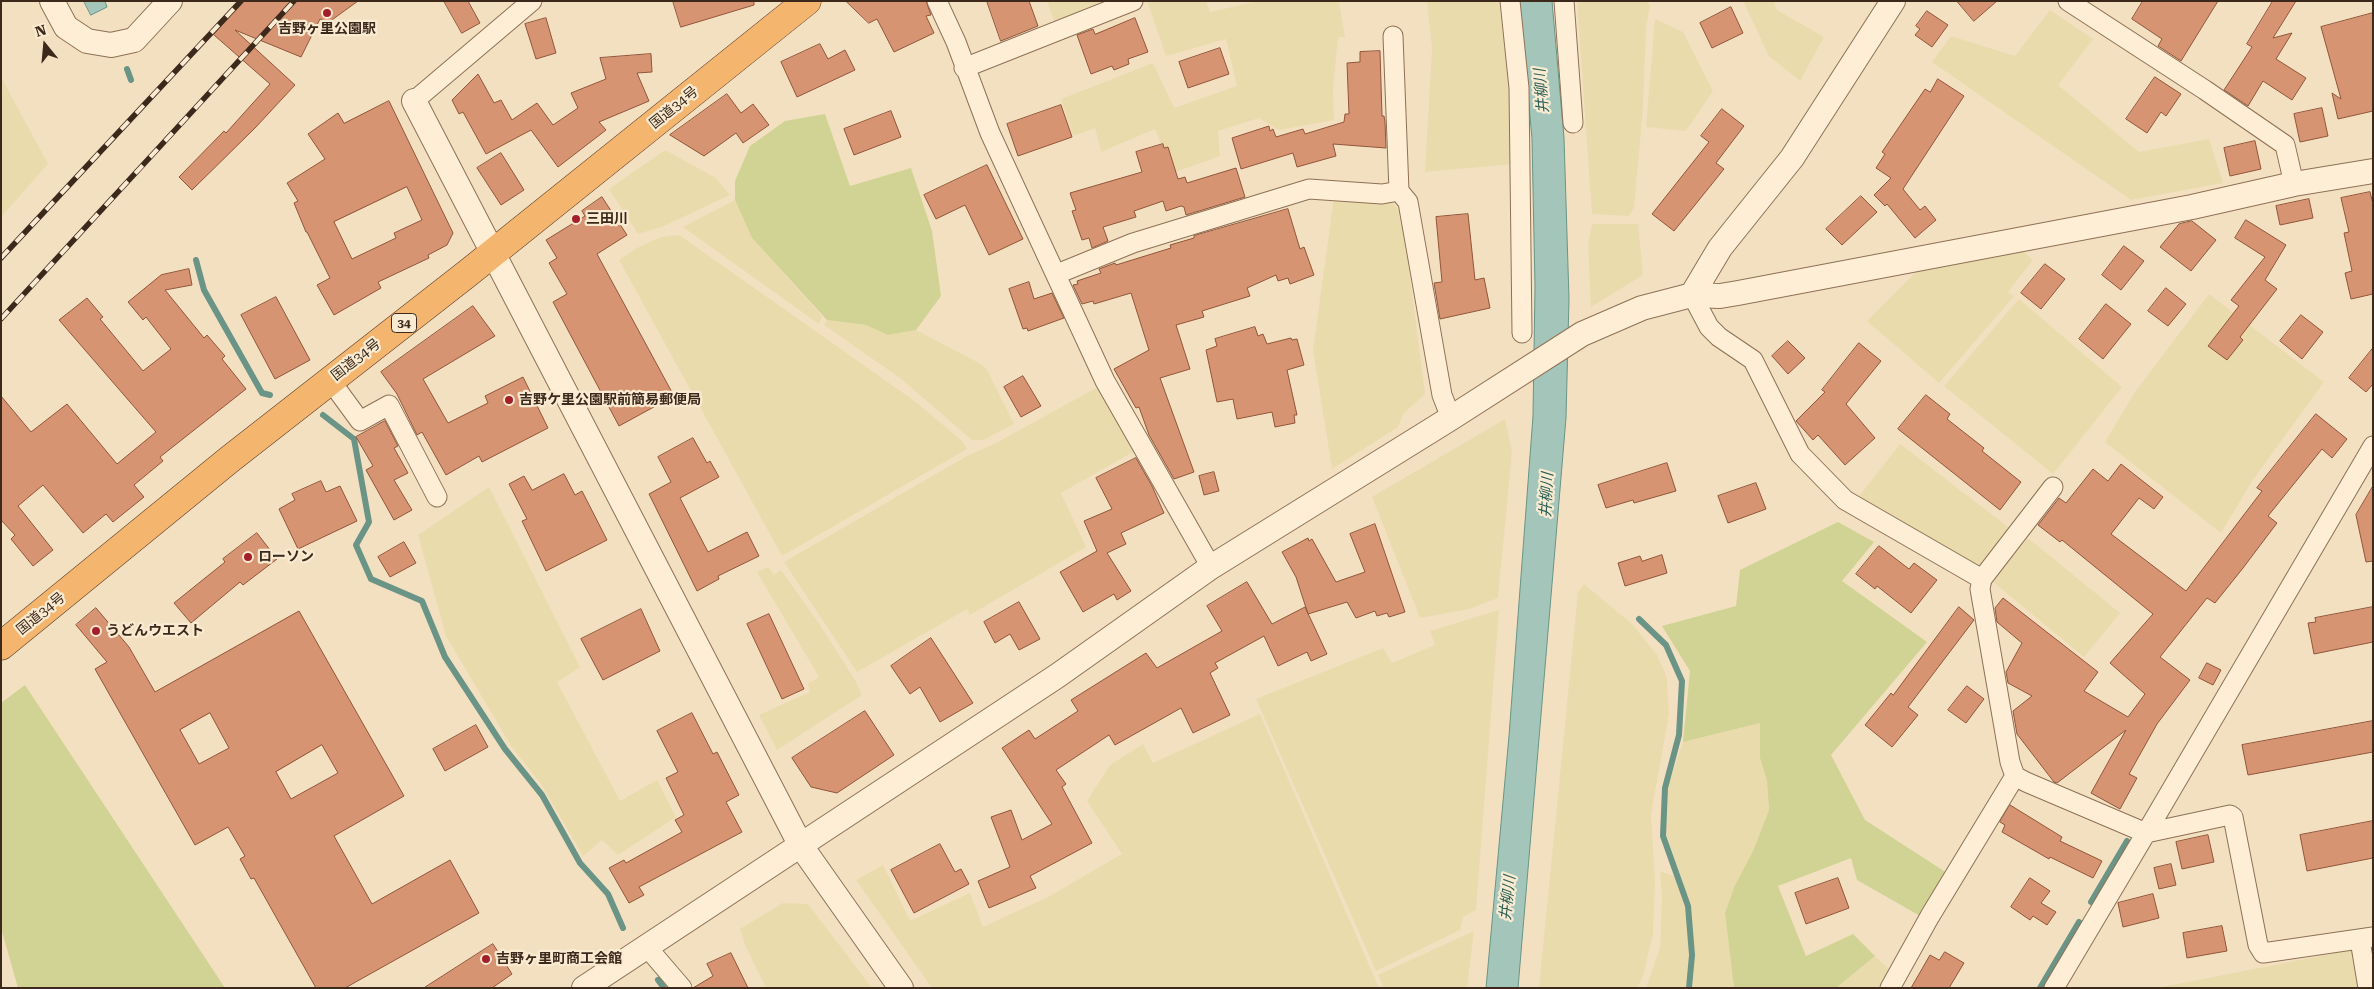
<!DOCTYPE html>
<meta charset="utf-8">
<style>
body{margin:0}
#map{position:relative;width:2374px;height:989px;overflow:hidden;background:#f3e0c1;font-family:"Roboto Serif",serif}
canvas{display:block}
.frame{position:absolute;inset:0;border:2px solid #3d291c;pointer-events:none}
.north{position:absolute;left:20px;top:20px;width:50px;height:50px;-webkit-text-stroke:4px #f9ebd1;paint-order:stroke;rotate:343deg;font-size:14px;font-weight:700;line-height:20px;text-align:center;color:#3d291c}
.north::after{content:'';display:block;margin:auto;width:18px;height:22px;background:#3d291c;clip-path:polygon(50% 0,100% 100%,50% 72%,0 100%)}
</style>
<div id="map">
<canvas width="2374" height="989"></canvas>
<div class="frame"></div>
<div class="north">N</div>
</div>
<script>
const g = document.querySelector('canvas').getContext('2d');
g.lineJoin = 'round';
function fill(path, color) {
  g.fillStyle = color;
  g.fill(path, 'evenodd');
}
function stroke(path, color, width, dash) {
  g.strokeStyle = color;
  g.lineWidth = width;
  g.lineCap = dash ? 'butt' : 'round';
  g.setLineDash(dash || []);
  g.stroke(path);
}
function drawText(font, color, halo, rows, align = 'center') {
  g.font = font + ' "Roboto Serif","Noto Sans JP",serif';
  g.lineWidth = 4.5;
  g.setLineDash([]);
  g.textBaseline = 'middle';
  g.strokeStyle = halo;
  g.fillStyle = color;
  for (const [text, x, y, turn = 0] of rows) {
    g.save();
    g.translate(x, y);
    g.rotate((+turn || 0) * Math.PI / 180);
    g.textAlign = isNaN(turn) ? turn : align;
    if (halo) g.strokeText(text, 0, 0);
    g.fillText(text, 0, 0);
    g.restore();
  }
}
fill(new Path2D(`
 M1047,1H1103L1055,23Z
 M1147,1H1206L1210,12L1258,1H1339L1345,37H1338L1333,89L1334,120L1279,130L1259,118L1218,131L1220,156L1173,173L1155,129L1101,152L1095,128L1073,136L1061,99L1153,63L1174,108L1237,86L1226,39L1166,56Z
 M1427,1H1499L1509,83L1513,164L1425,172L1432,49Z
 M1577,1H1646L1650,5L1646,29L1643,109L1634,208L1629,216L1592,214Z
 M1743,1H1773L1777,10L1824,37L1800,81L1769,56Z
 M2050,10L2093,39L2058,85L2139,152L2209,139L2223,183L2131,200L1932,62L1951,36L2015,56Z
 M1655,19L1683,32L1713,91L1686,131L1646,127Z
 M1,77L48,164L1,217Z
 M665,150L716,178L730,195L664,226L638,234L609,189Z
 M1334,197L1392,202L1402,214L1425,394L1403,414L1398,427L1332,469L1313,350Z
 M735,200L752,238L822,316L819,324L683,227Z
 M1592,224H1638L1643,275L1591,307L1588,245Z
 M679,235L916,402L962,441L967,449L782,556L619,260L637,248L661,237Z
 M2022,251L2033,260L2008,292L2014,296L1939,383L1867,321L1917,271Z
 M2209,294L2324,382L2252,481L2221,533L2105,442L2135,392Z
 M2019,299L2122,387L2053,474L1944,386Z
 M827,320L866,325L888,335L916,330L979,363L986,368L1014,424L983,440H972L900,378L824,325Z
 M1098,387L1133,452L1061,493L1086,547L970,615L967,609L857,672L784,562L967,456L996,443Z
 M1505,419L1512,452L1498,598L1469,609L1420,618L1372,497Z
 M1900,444L2012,530L1979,573L1856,500Z
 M489,487L580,667L557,682L620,801L657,780L676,817L618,855L602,840L583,856L541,784L511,746L446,636L418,535Z
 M2028,538L2120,613L2084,657L1992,581Z
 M768,567L774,575L781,570L820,625L855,680L862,695L777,750L759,715L810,692L808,684L819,677L757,572Z
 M1584,584L1632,624L1657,655L1667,678L1669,714L1651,814L1655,881L1653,934L1643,976L1637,988H1539L1578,592Z
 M1499,610L1476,910L1463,917L1460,930L1376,971L1256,699L1383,648L1392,663L1435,645L1430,631Z
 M1260,714L1379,988H932L856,880L883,865L910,921L970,893L983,927L1050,896L1122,854L1087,801L1110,765L1143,744L1153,763Z
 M1760,723V758L1767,781L1769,810L1753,851L1735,885L1725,913L1734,988H1693L1694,959L1691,907L1665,830L1668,786L1683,742Z
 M1660,871L1674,876L1684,902L1689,939L1688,980L1685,988H1646L1660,948L1662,896Z
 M783,903L808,904L872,988H766L745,945L740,929Z
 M1474,931L1467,988H1384L1378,975Z
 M2351,950L2358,988H2157Z
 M1875,956L1890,970L1881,988H1836Z`), '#eadbad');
fill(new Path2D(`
 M825,114L850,186L911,168L932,231L941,296L916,330L888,335L866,325L827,320L752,238L735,200V181L750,146L785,121Z
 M1838,522L1874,542L1842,581L1927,642L1831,755L1865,820L1947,873L1922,917L1857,880L1851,858L1778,886L1806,956L1853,934L1875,956L1836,988H1734L1725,913L1735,885L1753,851L1769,810L1767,781L1760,758V723L1683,742L1690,671L1662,626L1736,606L1740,570Z
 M25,685L225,988H18L1,928V703Z`), '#d0d393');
const water = new Path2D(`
 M84,1H105L107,7L91,15Z
 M1520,1H1552L1564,138L1569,299L1566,418L1518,988H1486L1509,736L1533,416L1535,287L1532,139Z`);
fill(water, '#a4c5b9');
stroke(water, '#699486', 1);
stroke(new Path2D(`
 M127,69L131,80
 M196,260L204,290L262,393L270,395
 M323,415L354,439L369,522L356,545L371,579L422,601L445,657L505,749L542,795L580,863L608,894L623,928
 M1639,619L1666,645L1682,681L1679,735L1665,788L1663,836L1688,906L1692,955L1689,988
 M2091,902L2127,841
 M658,980L664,988
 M2040,988L2079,922`), '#699486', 6);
const building = new Path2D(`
 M243,1H358L329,22L320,19L301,57L235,30L295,85L255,128L192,190L179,177L224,131L226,133L270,84L214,35Z
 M444,1H468L480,23L462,33Z
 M673,1H754V5L681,27Z
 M846,1H926L931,15L926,16L934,33L894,52L877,19L869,23Z
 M987,1H1029L1038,26L1001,41Z
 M1957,1H1997L1974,21Z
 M2143,1H2218L2181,61L2158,46L2162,39L2132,19Z
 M2273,1H2296L2273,38L2292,33L2276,59L2306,78L2292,100L2263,81L2248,106L2224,90L2252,47L2247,44Z
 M1731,7L1743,33L1712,48L1700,23Z
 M1927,11L1948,25L1932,47L1915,35L1920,29L1916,26Z
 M2373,13V111L2338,119L2332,93L2341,99L2321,27Z
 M546,18L556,53L536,59L525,24Z
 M1135,18L1148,52L1128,59L1129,64L1114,70L1112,66L1091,74L1077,35L1093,29L1095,34Z
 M820,44L828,59L845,50L855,70L797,97L781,62Z
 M1220,48L1229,74L1188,88L1179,62Z
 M1380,51L1382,116H1384L1385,122L1386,148L1333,144L1336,156L1297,167L1293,153L1241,169L1232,138L1269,126L1270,131L1273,129L1276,137L1303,129L1305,134L1344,122L1345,114H1349L1347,63L1360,62V52Z
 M651,54L652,72L637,73L649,101L599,122L606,130L558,167L531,130L486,154L463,112L459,114L452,100L478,74L494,103L501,100L512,120L537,103L553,125L578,108L571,93L606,79L600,58Z
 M2155,77L2181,94L2166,116L2161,112L2147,133L2126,119Z
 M1938,79L1964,96L1903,189L1920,210L1925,206L1936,220L1915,238L1887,204L1885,206L1874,195L1891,178L1876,168L1885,154L1882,152L1925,89L1930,92Z
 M727,94L741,113L753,104L769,125L743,143L736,133L704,156L670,135Z
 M389,101L453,233L447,245L428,255L429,258L378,282L381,288L334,315L317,285L330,278L307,232H306L294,203L298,201L287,183L325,159L308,134L338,113L344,123ZM407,187L422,220L394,233L396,238L352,259L334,222Z
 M1061,105L1072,137L1018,156L1007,124Z
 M2322,108L2328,136L2300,142L2294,114Z
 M1722,109L1744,126L1716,163L1724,169L1674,231L1652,214L1709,142L1701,136Z
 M891,111L901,137L854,155L844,129Z
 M2255,141L2261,169L2230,176L2224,148Z
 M1163,144L1164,148L1168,147L1178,179L1185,177L1187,183L1236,168L1245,197L1186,215L1184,207L1181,206L1166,211L1163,201L1134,211L1136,217L1103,227L1108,241L1092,248L1089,238L1082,240L1072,211L1076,210L1070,193L1142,172L1136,152Z
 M501,153L524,190L501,205L477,168Z
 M987,165L1023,239L989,255L965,205L936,219L924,195Z
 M2370,192L2373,204V294L2351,299L2345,273L2352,271L2344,233L2349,232L2341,198Z
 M1861,196L1877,212L1842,245L1826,229Z
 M602,197L627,235L597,254L674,396L619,426L553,302L567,294L549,263L557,258L546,240L585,216L582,211Z
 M2309,199L2313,218L2280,225L2276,206Z
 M1288,209L1300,249L1304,247L1314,275L1290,284L1288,278L1278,281L1276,275L1247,288L1250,296L1202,311L1204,317L1176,325L1190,369L1160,378L1194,472L1174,479L1149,435L1139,407L1136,408L1114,369L1149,350L1131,293L1094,304L1093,301L1082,304L1073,285L1078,284L1077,281L1101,273L1099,269L1115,263L1116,265L1171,248L1170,245L1194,238V236Z
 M1468,214L1475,280L1484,278L1490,308L1440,319L1434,283L1442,282L1436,217Z
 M2246,220L2286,245L2265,280L2277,289L2240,337L2243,340L2227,360L2208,346L2239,306L2231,300L2265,257L2235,238Z
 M2192,221L2216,240L2191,271L2160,247L2179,224Z
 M2124,246L2144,261L2121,290L2102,275Z
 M2045,264L2065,279L2041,309L2021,293Z
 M189,269L192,285L165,290L204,338L207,335L225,356L222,359L246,389L160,457L163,461L134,485L144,497L113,522L106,514L83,533L43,485L18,506L53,550L33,566L11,539L15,535L1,520V396L31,432L67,404L117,464L156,432L59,320L87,298L103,317L100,319L143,371L171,349L146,317L143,320L128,302L161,275Z
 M1029,282L1034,299L1052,293L1064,318L1028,331L1027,328L1023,329L1009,289Z
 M2166,288L2186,304L2168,326L2148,311Z
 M276,297L310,360L275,379L241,315Z
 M2106,304L2131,324L2103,359L2079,339Z
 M473,306L495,336L423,379L448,423L488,403L485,396L523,377L548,428L482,462L479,456L446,475L422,432L417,435L397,394L381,372Z
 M2301,315L2323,332L2302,359L2280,341Z
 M1255,327L1258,336L1263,334L1267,344L1291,338L1292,340L1297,339L1304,365L1287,370L1297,415H1294L1295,423L1275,427L1272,412L1237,419L1233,399L1217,402L1206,350L1217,346L1215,339Z
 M1788,341L1805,358L1788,374L1772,356Z
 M1859,343L1881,361L1846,404L1875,438L1845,465L1818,435L1813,440L1796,421L1825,392L1822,390Z
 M2373,348V384L2366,392L2349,378Z
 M1023,376L1041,406L1021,417L1004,387Z
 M1926,395L1950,414L1947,419L1984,448L1982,451L2021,482L2000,510L1898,429Z
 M2316,414L2347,439L2332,458L2322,449L2268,516L2277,523L2243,568L2215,603L2207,598L2160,657L2190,680L2157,724L2129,774L2137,778L2120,809L2091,793L2126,730L2057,783L2054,782L2017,734L2013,711L2032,696L2008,683L2006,672L2022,643L1997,622L1995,608L2003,598L2098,672L2084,691L2128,717L2145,694L2110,663L2153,614L2062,540L2060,542L2038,525L2059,498L2066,503L2093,469L2108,481L2121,464L2163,497L2154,509L2139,498L2111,534L2186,591L2262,491L2257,488Z
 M385,421L398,446L394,448L408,473L394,480L412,510L394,520L366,470L373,466L356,437Z
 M693,438L707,463L710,461L719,477L680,498L708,552L747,532L759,556L718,576L719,579L697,591L649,494L671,482L658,457Z
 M1136,458L1152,486L1164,513L1121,533L1126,544L1107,553L1131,591L1117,600L1114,594L1083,612L1060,572L1097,551L1084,521L1112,509L1096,478Z
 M1667,463L1676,491L1634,503L1633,500L1606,508L1598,485Z
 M1214,472L1219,491L1204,495L1199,476Z
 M564,474L575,495L582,491L607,540L546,571L522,521L527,519L509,484L524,476L532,490Z
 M321,481L326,492L340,486L357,521L298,549L279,509L295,500L292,494Z
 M1756,483L1766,509L1728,523L1718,496Z
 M2373,486V561L2366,562L2356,515Z
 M1375,524L1405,612L1389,617L1387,613L1377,616L1375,611L1356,618L1347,602L1308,614L1296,577L1282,552L1308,538L1309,541L1312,539L1336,582L1365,572L1350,534Z
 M257,533L277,559L243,585L240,582L191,623L174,603L225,562L223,559Z
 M404,542L416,563L390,577L378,557Z
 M1879,546L1909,569L1914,563L1937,580L1911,613L1877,586L1875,589L1856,574Z
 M1662,555L1667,573L1625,586L1618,563L1640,556L1642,561Z
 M1247,582L1272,624L1305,607L1327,654L1311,661L1307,652L1278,666L1264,636L1215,663L1218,668L1210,673L1230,715L1193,733L1181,708L1115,745L1109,735L1056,770L1066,784L1062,787L1092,843L1030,876L1036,888L989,908L978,881L1010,867L991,817L1011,810L1022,840L1052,824L1002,748L1029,730L1035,739L1078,711L1071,700L1146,653L1157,668L1222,631L1207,606Z
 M1019,602L1040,639L1019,650L1010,634L995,643L984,622Z
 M1959,607L1974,620L1908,707L1918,715L1892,747L1865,725L1891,693L1893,695Z
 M2373,607V642L2314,654L2308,623L2316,622L2315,618Z
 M96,608L129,647L155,692L299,611L404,796L334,836L372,904L450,860L479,913L345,988H316L254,878L251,879L240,859L245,856L228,827L195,845L95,669L107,662L76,625ZM210,713L229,748L199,764L180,730ZM322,745L338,773L291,799L276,772Z
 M641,609L660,651L603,680L581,639Z
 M769,614L804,689L782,699L747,624Z
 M931,638L973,703L940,722L920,687L910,694L891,666Z
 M2207,663L2221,670L2213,685L2199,678Z
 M1967,686L1984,699L1966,723L1948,710Z
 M865,711L894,755L837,793L811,787L792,758Z
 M692,713L713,754L717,752L739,795L726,802L742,832L639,887L644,895L629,903L609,868L624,860L626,863L682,832L675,820L684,815L666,778L678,772L657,731Z
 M2373,721V752L2248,775L2242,745Z
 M476,725L488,747L445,771L433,749Z
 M2010,805L2062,837L2060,841L2102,861L2093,878L2050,857L2049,859L2002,832L2005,825L2000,822Z
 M2373,821V858L2307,871L2300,835Z
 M2208,835L2214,862L2182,869L2176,842Z
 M940,844L955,872L961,869L969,884L914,913L891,870Z
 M2171,864L2176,885L2159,889L2154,868Z
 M1838,878L1849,908L1806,924L1795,893Z
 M2030,878L2050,891L2041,903L2056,912L2047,925L2033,916L2030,920L2011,907Z
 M2153,894L2159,918L2123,927L2118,903Z
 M2222,926L2227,951L2187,958L2183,933Z
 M493,944L512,974L492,988H424Z
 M1945,952L1964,963L1949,988H1911L1930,955L1939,960Z
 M731,953L748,988H693L713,976L707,964Z`);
fill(building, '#d69472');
stroke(building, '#915539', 1);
const minor = new Path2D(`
 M937,1L956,42L990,133L1105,381L1211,567
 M1510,1L1519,88L1522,333
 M1564,1L1573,123
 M2068,1L2205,90L2285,145L2294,184
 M1393,36L1399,191
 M964,68L1133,1
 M414,101L532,1
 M1057,274L1133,243L1309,189L1382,194L1399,191L1408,202L1442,395L1451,418
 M1692,295L1709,327L1719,337L1753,360L1800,454L1845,500L1982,579
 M330,380L360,421L389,405L437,497
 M2053,487L1982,579L1980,589L2010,762L2015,776L2026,782L2146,833L2054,988
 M2146,833L2373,446
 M2146,833L2230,815L2233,817L2258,945L2263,953L2373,937
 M2360,940L2368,988
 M646,946L682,988
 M1890,988L1930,916L2015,776`);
const tertiary = new Path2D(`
 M52,1L66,27L87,41L111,45L134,40L170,1
 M414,101L801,846L901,988
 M1692,295L1720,248L1792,158L1893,1
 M584,988L1057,676L1211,567L1451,418L1582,334L1642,308L1692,295L1720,296L1738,293L2192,207L2294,184L2373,171`);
const trunk = new Path2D(`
 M1,646L230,459L468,273L807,1`);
stroke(minor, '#8f7056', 21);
stroke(tertiary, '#8f7056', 26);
stroke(trunk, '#5c3e2b', 29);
stroke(minor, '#fdeed5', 19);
stroke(tertiary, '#fdeed5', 24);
stroke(trunk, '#f4b56e', 28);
const rail = new Path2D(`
 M1,258L241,1
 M1,319L294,1`);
stroke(rail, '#3d291c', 5.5);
stroke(rail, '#f9ebd1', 4, [11]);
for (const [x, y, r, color] of [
 [327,13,5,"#a51f2a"],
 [576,219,5,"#a51f2a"],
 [509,400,5,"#a51f2a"],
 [248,557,5,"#a51f2a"],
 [96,631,5,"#a51f2a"],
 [486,959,5,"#a51f2a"]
]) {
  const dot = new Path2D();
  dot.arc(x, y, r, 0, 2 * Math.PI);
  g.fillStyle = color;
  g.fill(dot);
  stroke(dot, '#f9ebd1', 2);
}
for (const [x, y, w] of [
 [404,323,25]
]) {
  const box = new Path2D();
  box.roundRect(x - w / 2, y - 9.5, w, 19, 4);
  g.fillStyle = '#f9ebd1';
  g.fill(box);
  stroke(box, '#3d291c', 1);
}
drawText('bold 12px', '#3d291c', null, [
 ["34",404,323]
]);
drawText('bold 14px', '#3d291c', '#f9ebd1', [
 ["吉野ヶ里公園駅",327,29,"center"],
 ["三田川",586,219],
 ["吉野ケ里公園駅前簡易郵便局",519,400],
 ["ローソン",258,557],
 ["うどんウエスト",106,631],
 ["吉野ヶ里町商工会館",496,959]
], 'left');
drawText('14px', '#3d291c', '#f9ebd1', [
 ["国道34号",674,108,-39],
 ["国道34号",356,360,-38],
 ["国道34号",41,614,-39]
]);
drawText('italic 15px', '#295e57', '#f9ebd1', [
 ["井柳川",1542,91,-95],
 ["井柳川",1547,495,-87],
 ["井柳川",1508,898,-84]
]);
</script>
